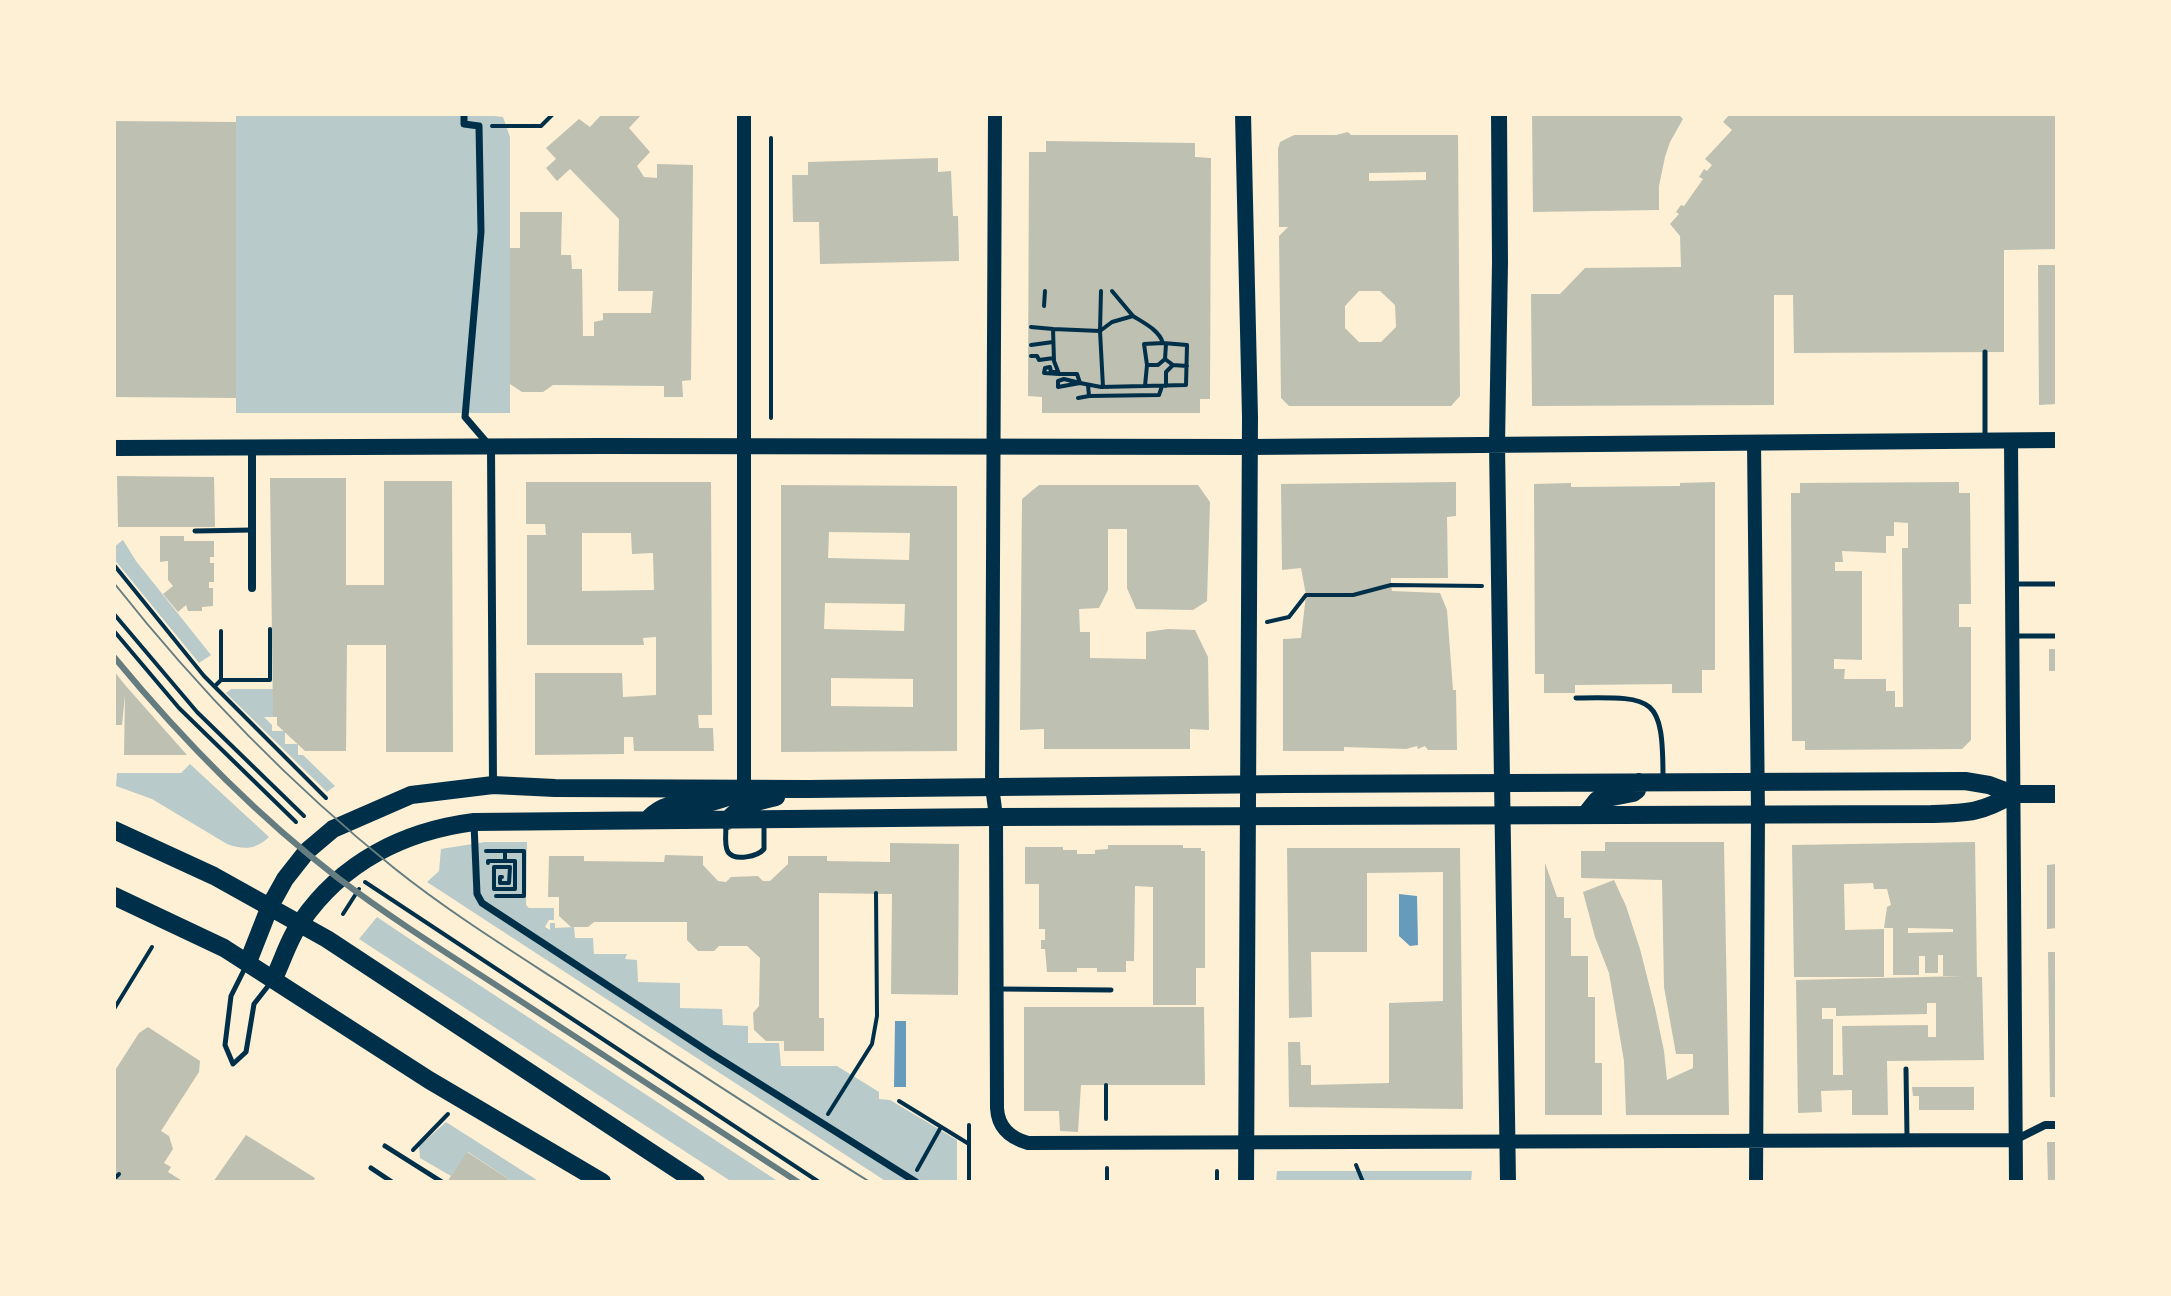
<!DOCTYPE html>
<style>
body{margin:0}
#map{position:relative;width:2171px;height:1296px;overflow:hidden;background:#fdf0d5;font-family:Barlow,sans-serif}
canvas{display:block}
.frame{position:absolute;inset:0;border:116px solid #fdf0d5;pointer-events:none}
</style>
<div id="map">
<canvas width="2171" height="1296"></canvas>
<div class="frame"></div>
</div>
<script>
const g = document.querySelector('canvas').getContext('2d');
g.lineJoin = 'round';
function fill(path, color) {
  g.fillStyle = color;
  g.fill(path, 'evenodd');
}
function stroke(path, color, width, dash) {
  g.strokeStyle = color;
  g.lineWidth = width;
  g.lineCap = dash ? 'butt' : 'round';
  g.setLineDash(dash || []);
  g.stroke(path);
}
fill(new Path2D(`
 M236,114H477L503,117L510,137V413H236Z
 M123,540L136,561L211,655L199,663L114,559V547Z
 M231,689H273V717H264L272,725V731H285V744H298V755H303L335,786L327,792L226,693Z
 M190,764L269,837C255,850 244,850 227,844L152,799L116,786L117,773H181Z
 M485,842H527L526,905L529,908H554V920H549L545,927L550,930V923H555V928L574,927L575,938H593L594,954H627L625,959L637,960L638,982L680,983V1008L722,1009L723,1025L748,1026V1043H779L781,1066H837L879,1092V1099L890,1100L957,1140V1182H887L427,882L439,871L441,849Z
 M377,917L432,954L779,1182H732L359,939Z
 M446,1122L540,1182H513L468,1152L451,1176L420,1158L419,1146Z
 M1277,1171H1472L1471,1182H1276Z`), '#b9caca');
fill(new Path2D(`
 M1399,894L1417,896L1418,945L1410,946L1399,936Z
 M895,1021H906V1087H894Z`), '#669bbc');
fill(new Path2D(`
 M602,114H642L629,128L650,152L637,166L644,177L657,178V164L693,165L691,380L682,381L683,397H664V386L553,385L543,392H522L510,384V248H520V212H562L561,255H571L572,269H582L583,336H594V322L603,320V313H651L653,291H618L619,219L570,169L557,181L546,168L556,159L546,148L579,119L590,127Z
 M1532,114H1678L1683,119L1670,142L1665,157L1659,186V210L1533,212Z
 M1730,114H2057V249L2004,250V352L1794,353L1793,295H1774V405L1532,406L1531,294H1560L1585,268L1681,267L1680,236L1670,224L1679,214L1676,212L1681,205L1684,206L1703,179L1699,177L1704,169L1707,171L1712,165L1705,159L1732,130L1723,122Z
 M114,121L236,122V398L114,397Z
 M1348,132L1351,135H1458L1460,396L1451,406H1289L1281,398L1279,236L1288,227H1279L1278,149L1280,142L1294,135H1336ZM1426,172V180L1369,181V173ZM1359,291H1380L1395,305L1396,327L1381,342H1359L1345,328V306Z
 M1046,141L1195,143V157L1211,158L1210,399H1200V413H1042V397L1028,396L1029,152H1046Z
 M938,158V172L951,171L953,216H958L959,261L820,264L819,222H793L792,175H808V162Z
 M2038,265H2057V404L2039,405Z
 M117,476L214,477L215,527H118Z
 M270,478H346V585H384V481H452L453,752H386V645H347L346,751H305L277,725V717H273Z
 M526,482H711L712,715H698L699,728H713L714,751H634L633,737H624V754L535,755V673H622L623,697L656,695V637L643,638L644,645H527V535H546L545,524H526ZM582,533H631L632,554L653,553L654,590L582,591Z
 M1456,482V516L1447,517L1448,578H1391V585L1392,591L1440,593L1447,610L1453,690H1456L1457,750H1428L1425,746L1418,749L1417,746L1406,749L1344,747V751H1283V639L1301,638L1306,595L1301,568L1282,570L1281,484Z
 M1715,482V670H1702V693H1672V684L1575,685V693H1544V674H1535L1534,484L1571,483V487L1680,486V483Z
 M1959,482V493H1970L1971,604H1959V627H1971V740L1962,749L1805,750V741H1792L1791,493H1800V483ZM1894,522L1908,523V548H1902L1903,707H1895V691H1886V679H1844L1845,669H1834V659L1862,660V571H1835V562H1843L1842,551L1886,553V536H1894Z
 M781,485L957,486V751L781,752ZM829,532L910,533L909,560L828,558ZM825,603L905,604L904,631L824,629ZM831,678L913,679V707L831,706Z
 M1039,485H1198L1210,502L1207,601L1193,610L1136,609L1127,588V529H1108V590L1099,608L1079,609L1080,632H1090V658L1146,659V632L1168,629L1195,630L1208,657L1209,730L1190,729V749H1044V729L1020,730L1022,499Z
 M160,536H184V541H214V557H210V563H214V582H209V588H213V606L202,607V611H188L186,605L178,612L163,594L173,586L168,580V561L160,562Z
 M2049,649H2057V671H2049Z
 M114,671L125,685L187,755H124L125,695L122,725H114Z
 M1605,842H1724L1729,1115H1626L1624,1061L1609,973L1595,937L1583,892L1614,880L1626,906L1640,949L1655,1008L1664,1051L1667,1080L1693,1068V1054H1676L1664,987L1662,880L1581,878V851H1605Z
 M1975,842L1977,977H1982L1984,1060L1887,1061L1888,1115H1852V1090L1821,1091L1822,1112L1798,1113L1796,980L1965,976H1943V955H1938V973H1925V956H1919V975H1893V928H1884L1887,907L1891,905L1887,889H1874L1873,883L1844,884L1845,930L1884,929V977H1794L1792,845ZM1908,928L1953,929V932L1908,933ZM1927,1003H1936V1037H1928V1025L1842,1026L1843,1075H1833V1019H1822V1008H1836V1016L1927,1014Z
 M890,843L959,844L958,995L891,994L892,894L819,893V1018H824V1051H784V1041H766L754,1030L753,1013L759,1006L760,958L747,946H719L714,951H698L687,940V922H594L588,927H571L559,916V897H548L549,856H584V861L664,862L665,855L703,856V865L718,881L726,882L731,877L758,876L763,881H770L788,864V856H827V861L890,862Z
 M1108,845H1183V848H1201V851H1205V968H1196V1005H1153V887L1135,886L1134,961H1126V972H1097V968H1077V972H1047L1045,949H1041V940H1045V929H1039V884H1025V847H1063V850H1077V854H1095V850L1108,849Z
 M1287,848H1460L1463,1109L1289,1107L1288,1042H1300L1301,1065H1311V1085L1389,1083V1003L1443,1001V872L1367,873V952H1311L1312,1017L1289,1018Z
 M1545,863L1557,897H1564V918H1571V956H1588V997H1595V1063H1602V1115H1545Z
 M2057,864V928L2047,929V865Z
 M2048,952H2057V1097H2050Z
 M1024,1007H1204L1205,1085H1081L1078,1132L1060,1131L1059,1111H1024Z
 M148,1027L200,1061L199,1072L161,1131L169,1136L173,1149L164,1163L171,1167L168,1172L184,1182H114V1072L139,1033Z
 M1912,1087H1974V1110H1919V1096H1913Z
 M246,1135L315,1178L313,1182H213Z
 M2047,1142H2057V1182H2048Z
 M467,1152L513,1182H447Z`), '#bec0b2');
stroke(new Path2D(`
 M492,126H541L553,114
 M1101,291L1100,331L1053,329L1054,361L1059,374H1077L1080,383L1101,387L1186,385L1187,345L1163,343C1159,330 1144,323 1133,316
 M1044,306L1045,291
 M1031,327L1053,329
 M1166,344L1165,359L1173,365
 M1031,345L1053,342
 M1031,356H1037L1039,360L1054,358
 M1147,365L1144,344L1163,343
 M1058,372H1051L1050,367L1045,368L1044,373L1059,374
 M1064,379L1080,383L1058,387V381Z
 M1088,385L1089,396L1159,395L1162,386
 M1145,386L1147,365H1158L1165,359
 M1166,386V372L1173,365L1187,366
 M1103,387L1100,331L1112,322L1133,316L1112,291
 M1078,398L1089,396
 M771,418V138
 M114,565L204,676L326,798
 M114,614L197,712L304,816
 M1267,622L1289,617L1306,595H1353L1391,585L1482,586
 M114,631L179,708L296,822
 M221,680H270V629
 M215,686L221,680V631
 M486,851H524V896H496
 M488,863V861H505V851
 M502,877H500V883H509L510,867H494V889H515V861H505
 M365,882L819,1182
 M343,914L359,889
 M114,1009L152,947
 M1106,1085V1119
 M899,1101L969,1144
 M828,1114L872,1044L877,1016L876,893
 M969,1125V1182
 M413,1150L448,1114
 M1356,1165L1363,1182
 M1107,1168V1182
 M917,1170L941,1127
 M116,1177L119,1174
 M1217,1182V1171`), '#003049', 4);
stroke(new Path2D(`
 M1985,439V352
 M195,531L252,530
 M2014,584H2057
 M2013,636H2057
 M1576,698C1654,697 1663,695 1663,778
 M726,826C726,833 724,845 728,852C735,862 758,856 764,849V822
 M246,966L231,996L225,1045L233,1064L246,1052L254,1004L272,981
 M1000,989L1111,990
 M1906,1069L1907,1137
 M385,1146L442,1182
 M371,1168L392,1182`), '#003049', 5);
stroke(new Path2D(`
 M464,114V124L479,126L481,232L465,417L489,445
 M474,824L477,894L482,903L712,1054L916,1182`), '#003049', 7);
stroke(new Path2D(`
 M491,447L493,784
 M252,588V446
 M2015,1140L2045,1125H2057`), '#003049', 8);
stroke(new Path2D(`
 M995,114L992,786L996,817L997,1108C998,1127 1010,1138 1028,1143L2015,1140
 M2011,441L2016,1182
 M1754,442L1758,814L1756,1182
 M744,788V114`), '#003049', 14);
stroke(new Path2D(`
 M1243,114L1250,417L1246,1182
 M1499,114L1500,262L1497,445L1508,1182
 M114,448L602,446L1250,447L2057,440`), '#003049', 16);
stroke(new Path2D(`
 M1586,814L1597,800L1633,793L1637,790L1639,782
 M648,819C669,798 684,807 710,802C718,801 727,797 735,794
 M727,821C742,803 755,802 776,797
 M114,830L214,876L327,939L696,1182
 M114,896L224,948L429,1080L602,1182
 M248,962L270,906L285,879L307,851L333,829L411,795L493,785L555,788L808,789L1286,784L1965,781L1989,785L2013,794H2057
 M274,978C283,960 289,938 301,922C342,862 404,831 474,822L996,817L1931,814C1967,813 1982,813 2013,794`), '#003049', 18);
stroke(new Path2D(`
 M114,583C197,688 290,784 394,868C454,916 520,956 584,998C679,1060 773,1122 870,1182`), '#657d81', 2);
stroke(new Path2D(`
 M114,657C180,737 256,815 338,878C396,922 458,960 519,1000C612,1061 705,1121 798,1182`), '#657d81', 6);
</script>
